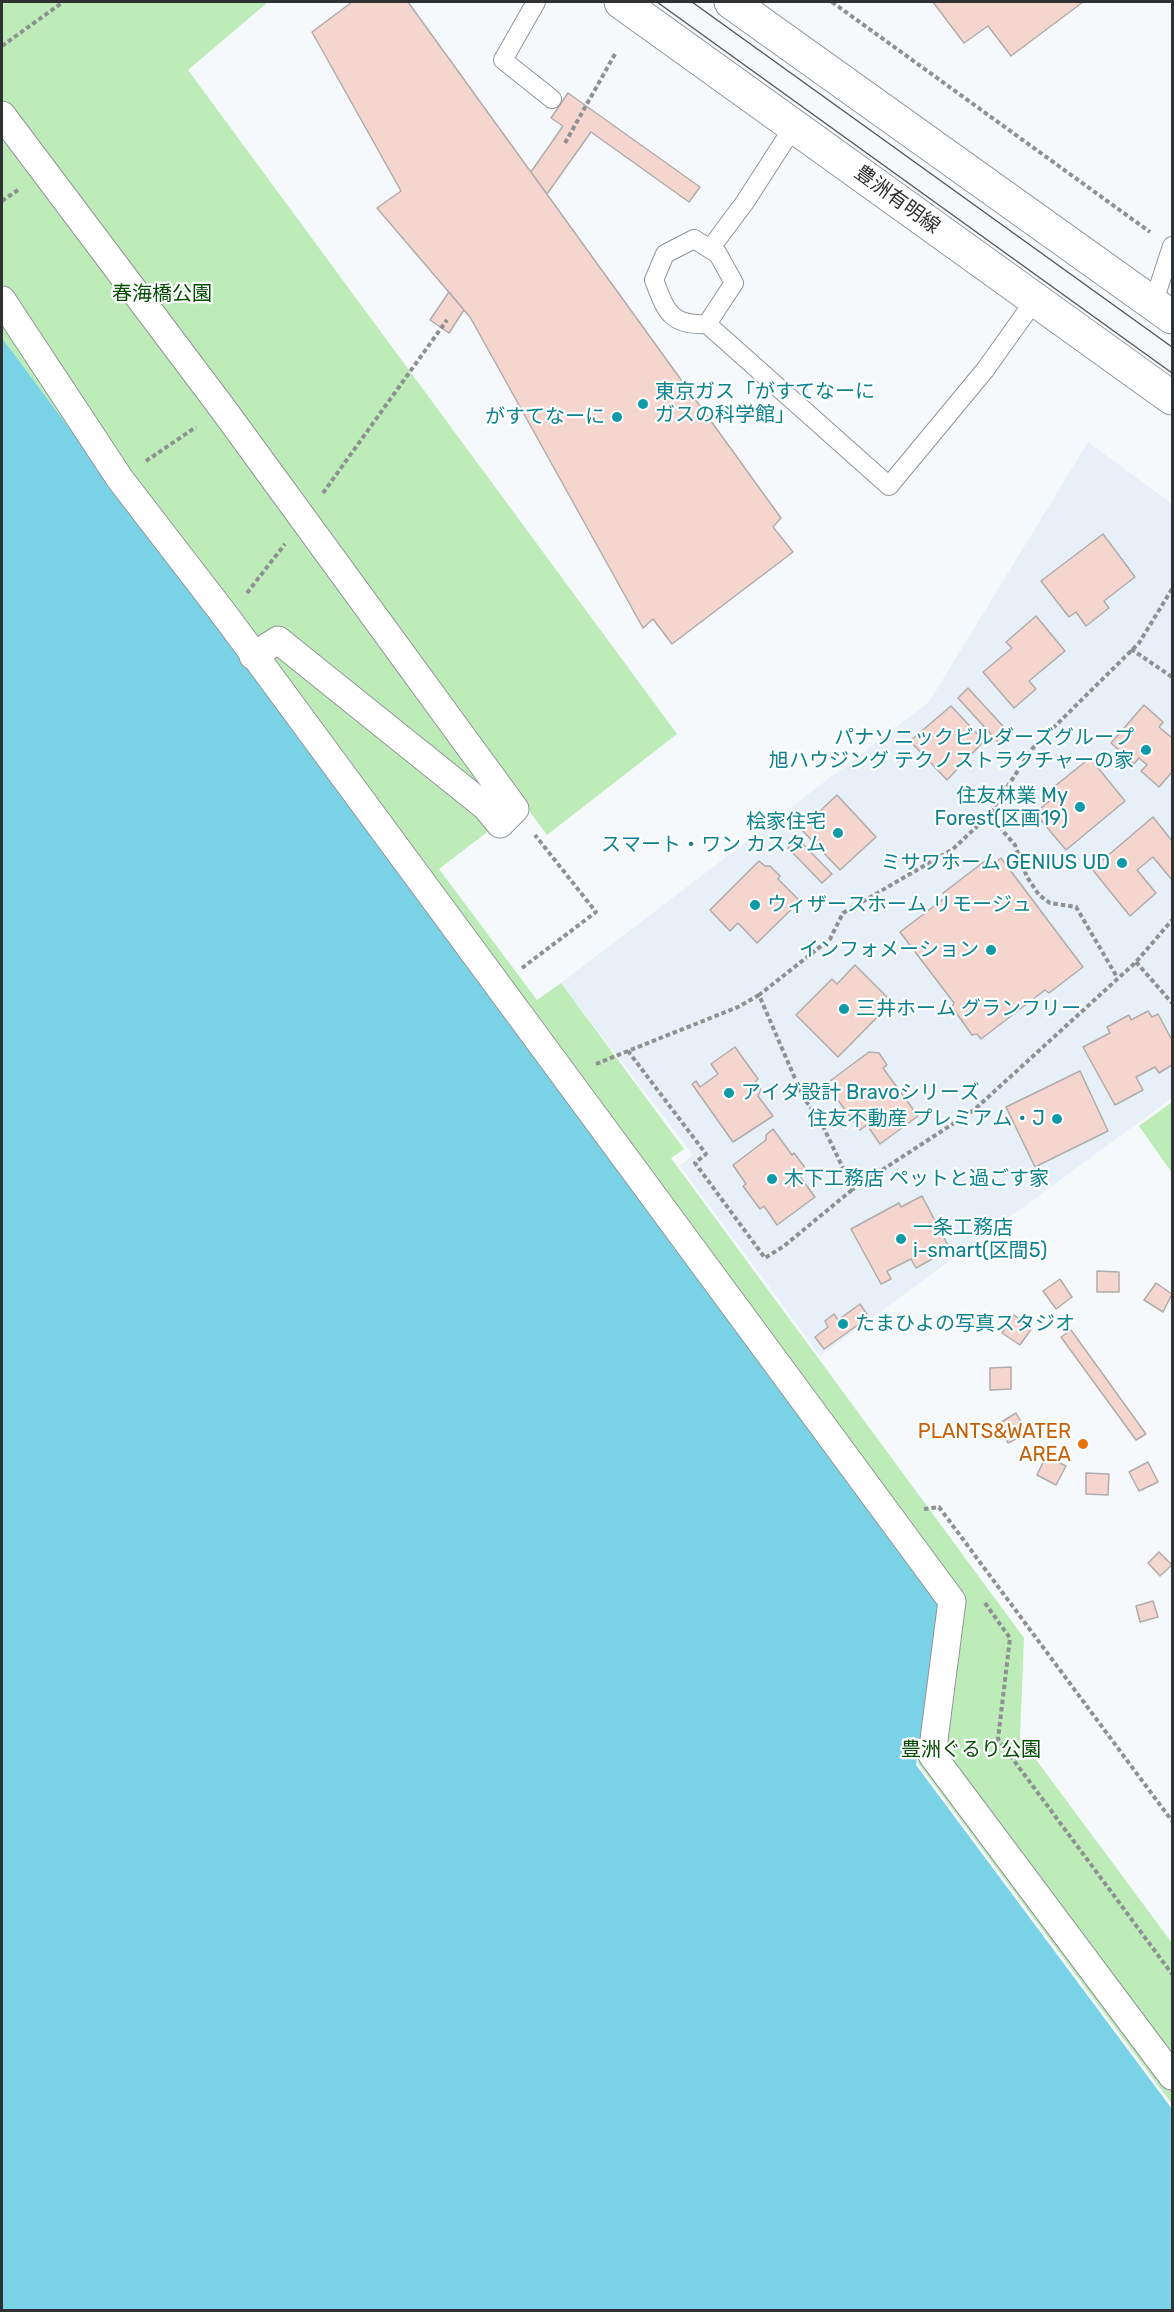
<!DOCTYPE html>
<meta charset="utf-8">
<style>
body{margin:0}
#map{position:relative;width:1174px;height:2312px;overflow:hidden;background:#f6f9fb;font-family:Rubik,sans-serif}
canvas{display:block}
.frame{position:absolute;inset:0;border:3px solid #303132;pointer-events:none}
</style>
<div id="map">
<canvas width="1174" height="2312"></canvas>
<div class="frame"></div>
</div>
<script>
const g = document.querySelector('canvas').getContext('2d');
g.lineJoin = 'round';
function fill(path, color) {
  g.fillStyle = color;
  g.fill(path, 'evenodd');
}
function stroke(path, color, width, dash) {
  g.strokeStyle = color;
  g.lineWidth = width;
  g.lineCap = dash ? 'butt' : 'round';
  g.setLineDash(dash || []);
  g.stroke(path);
}
function drawText(font, color, halo, rows, align = 'center') {
  g.font = font + ' Rubik,"Noto Sans JP",sans-serif';
  g.lineWidth = 4.5;
  g.setLineDash([]);
  g.textBaseline = 'middle';
  g.strokeStyle = halo;
  g.fillStyle = color;
  for (const [text, x, y, turn = 0] of rows) {
    g.save();
    g.translate(x, y);
    g.rotate((+turn || 0) * Math.PI / 180);
    g.textAlign = isNaN(turn) ? turn : align;
    if (halo) g.strokeText(text, 0, 0);
    g.fillText(text, 0, 0);
    g.restore();
  }
}
fill(new Path2D(`
 M1088,442L1172,504V1098L820,1356L680,1166L693,1155L561,983L929,702Z`), '#e7f0f8');
fill(new Path2D(`
 M2,2H268L188,70L677,734L547,835L524,804L439,869L537,1000L561,983L684,1149L671,1158L1024,1638L1020,1738L1172,1943V2104L918,1763L945,1601L433,921L2,338Z
 M1172,1102V1173L1139,1126Z`), '#bdecb8');
fill(new Path2D(`
 M2,338L943,1601L916,1765L1172,2109V2310H2Z`), '#7ad2e7');
const building = new Path2D(`
 M352,2H408L781,518L773,527L793,552L672,644L653,619L643,628L470,317L377,208L401,191L312,32Z
 M933,2H1083L1011,56L988,26L964,43Z
 M568,93L700,187L689,202L591,132L547,194L531,172L563,126L551,118Z
 M449,292L464,310L449,333L430,320Z
 M1103,534L1135,577L1104,601L1109,608L1086,626L1076,612L1069,617L1041,581Z
 M1036,616L1065,651L1029,681L1036,689L1014,708L983,672L1012,648L1006,642Z
 M968,688L1011,735L1000,744L958,698Z
 M1144,705L1163,722L1159,727L1171,737L1172,735V772L1159,787L1141,771L1147,765L1139,758L1134,764L1111,743Z
 M951,706L984,741L947,780L910,741Z
 M1090,758L1125,801L1066,850L1035,813L1060,792L1055,786Z
 M837,795L876,837L840,870L801,829Z
 M1153,817L1172,841V880L1153,857L1137,870L1156,893L1130,916L1092,869Z
 M798,839L832,874L822,883L788,848Z
 M989,858L993,864L1001,858L1083,967L1049,993L1045,990L981,1039L977,1034L972,1035L952,1007L954,1003L900,932L946,897L943,893Z
 M759,861L765,866H770L780,876L778,879L800,901L757,943L738,923L730,931L710,910Z
 M855,965L892,1002L838,1057L796,1015L832,979L837,984Z
 M1148,1011L1152,1017L1158,1014L1172,1040V1065L1159,1073L1155,1067L1136,1077L1143,1090L1115,1105L1083,1047L1110,1033L1107,1027L1129,1015L1131,1020Z
 M735,1047L758,1079L755,1082L761,1090L758,1096L773,1116L733,1142L692,1084L696,1081L700,1087L718,1074L711,1064Z
 M869,1052L879,1053L887,1065L883,1068L918,1116L880,1144L867,1125L860,1130L826,1084Z
 M1080,1071L1108,1131L1035,1167L1006,1107Z
 M773,1129L792,1155L794,1153L806,1169L799,1175L815,1197L777,1225L764,1206L760,1209L743,1186L746,1184L733,1165L766,1140V1135Z
 M922,1196L950,1249L916,1268L911,1259L887,1271L891,1279L881,1284L851,1229L899,1203L901,1207Z
 M1097,1271L1119,1272V1292H1097Z
 M1060,1279L1072,1297L1056,1309L1043,1291Z
 M1156,1283L1172,1294L1163,1312L1144,1300Z
 M860,1304L869,1317L824,1349L815,1337L828,1327L825,1321L834,1314L838,1320Z
 M1014,1315L1032,1328L1020,1345L1002,1333Z
 M1071,1330L1146,1434L1136,1440L1061,1337Z
 M1011,1367V1389L990,1390V1368Z
 M1016,1413L1027,1433L1008,1443L998,1424Z
 M1046,1456L1066,1466L1056,1485L1037,1475Z
 M1148,1462L1158,1482L1139,1491L1129,1472Z
 M1086,1473L1109,1474L1108,1495L1086,1494Z
 M1159,1552L1172,1565L1160,1576L1148,1563Z
 M1153,1601L1158,1617L1140,1622L1136,1606Z`);
fill(building, '#f5d6cf');
stroke(building, '#afacab', 1.5);
const service = new Path2D(`
 M536,2L503,60L552,99
 M710,249L745,202L794,126
 M1153,304L1172,246
 M707,324L734,283L718,254L694,239L665,254L654,280C666,311 670,326 707,324L889,486L985,370L1035,300`);
const pedestrian = new Path2D(`
 M2,115L223,409L515,809L500,824L486,807L278,640L253,656
 M2,300L120,479L227,618L952,1601L932,1755L1172,2076`);
const secondary = new Path2D(`
 M621,2L1172,398
 M731,2L1172,317`);
stroke(service, '#929597', 20);
stroke(pedestrian, '#929597', 29);
stroke(secondary, '#929597', 35);
stroke(new Path2D(`
 M832,2L1150,232
 M2,46L63,2
 M565,143L615,54
 M2,201L18,190
 M146,461L196,427
 M323,493L447,320
 M1172,589L1139,643L1032,749L989,815L953,849L843,913L830,939L759,995L803,1097L820,1120L853,1189L974,1110L1136,962L1172,920
 M247,593L285,544
 M1131,649L1172,677
 M989,815L1015,845L1027,877L1039,895L1050,903L1076,907L1117,977
 M1136,962L1172,1003
 M522,968L596,912L535,835
 M759,995L738,1007L628,1051L706,1154L695,1163L765,1258L784,1246L853,1189
 M596,1064L628,1051
 M924,1509L939,1507L1172,1821
 M985,1603L1010,1638L998,1739L1172,1974`), '#8e9092', 4, [4.5, 3]);
stroke(service, '#fff', 18);
stroke(pedestrian, '#fff', 27);
stroke(secondary, '#fff', 33);
stroke(new Path2D(`
 M657,2L1172,373
 M692,2L1172,347`), '#57585a', 1.5);
for (const [x, y, r, color] of [
 [643,404,6,"#0f9aa8"],
 [617,417,6,"#0f9aa8"],
 [1146,750,6,"#0f9aa8"],
 [1080,807,6,"#0f9aa8"],
 [838,833,6,"#0f9aa8"],
 [1122,863,6,"#0f9aa8"],
 [755,905,6,"#0f9aa8"],
 [991,950,6,"#0f9aa8"],
 [844,1009,6,"#0f9aa8"],
 [729,1093,6,"#0f9aa8"],
 [1057,1119,6,"#0f9aa8"],
 [772,1179,6,"#0f9aa8"],
 [901,1239,6,"#0f9aa8"],
 [843,1324,6,"#0f9aa8"],
 [1083,1444,6,"#e8710a"]
]) {
  const dot = new Path2D();
  dot.arc(x, y, r, 0, 2 * Math.PI);
  g.fillStyle = color;
  g.fill(dot);
  stroke(dot, '#fff', 2);
}
drawText('20px', '#303132', '#fff', [
 ["豊洲有明線",897,200,36]
]);
drawText('20px', '#064d04', '#fff', [
 ["春海橋公園",162,294],
 ["豊洲ぐるり公園",971,1750]
]);
drawText('20px', '#0d838f', '#fff', [
 ["東京ガス「がすてなーに",655,392],
 ["ガスの科学館」",655,415],
 ["がすてなーに",605,417,"right"],
 ["パナソニックビルダーズグループ",1134,738,"right"],
 ["旭ハウジング テクノストラクチャーの家",1134,761,"right"],
 ["住友林業 My",1068,796,"right"],
 ["Forest(区画19)",1068,819,"right"],
 ["桧家住宅",826,822,"right"],
 ["スマート・ワン カスタム",826,845,"right"],
 ["ミサワホーム GENIUS UD",1110,863,"right"],
 ["ウィザースホーム リモージュ",767,905],
 ["インフォメーション",979,950,"right"],
 ["三井ホーム グランフリー",856,1009],
 ["アイダ設計 Bravoシリーズ",741,1093],
 ["住友不動産 プレミアム・J",1045,1119,"right"],
 ["木下工務店 ペットと過ごす家",784,1179],
 ["一条工務店",913,1228],
 ["i-smart(区間5)",913,1251],
 ["たまひよの写真スタジオ",855,1324]
], 'left');
drawText('20px', '#c56008', '#fff', [
 ["PLANTS&WATER",1071,1432],
 ["AREA",1071,1455]
], 'right');
</script>
